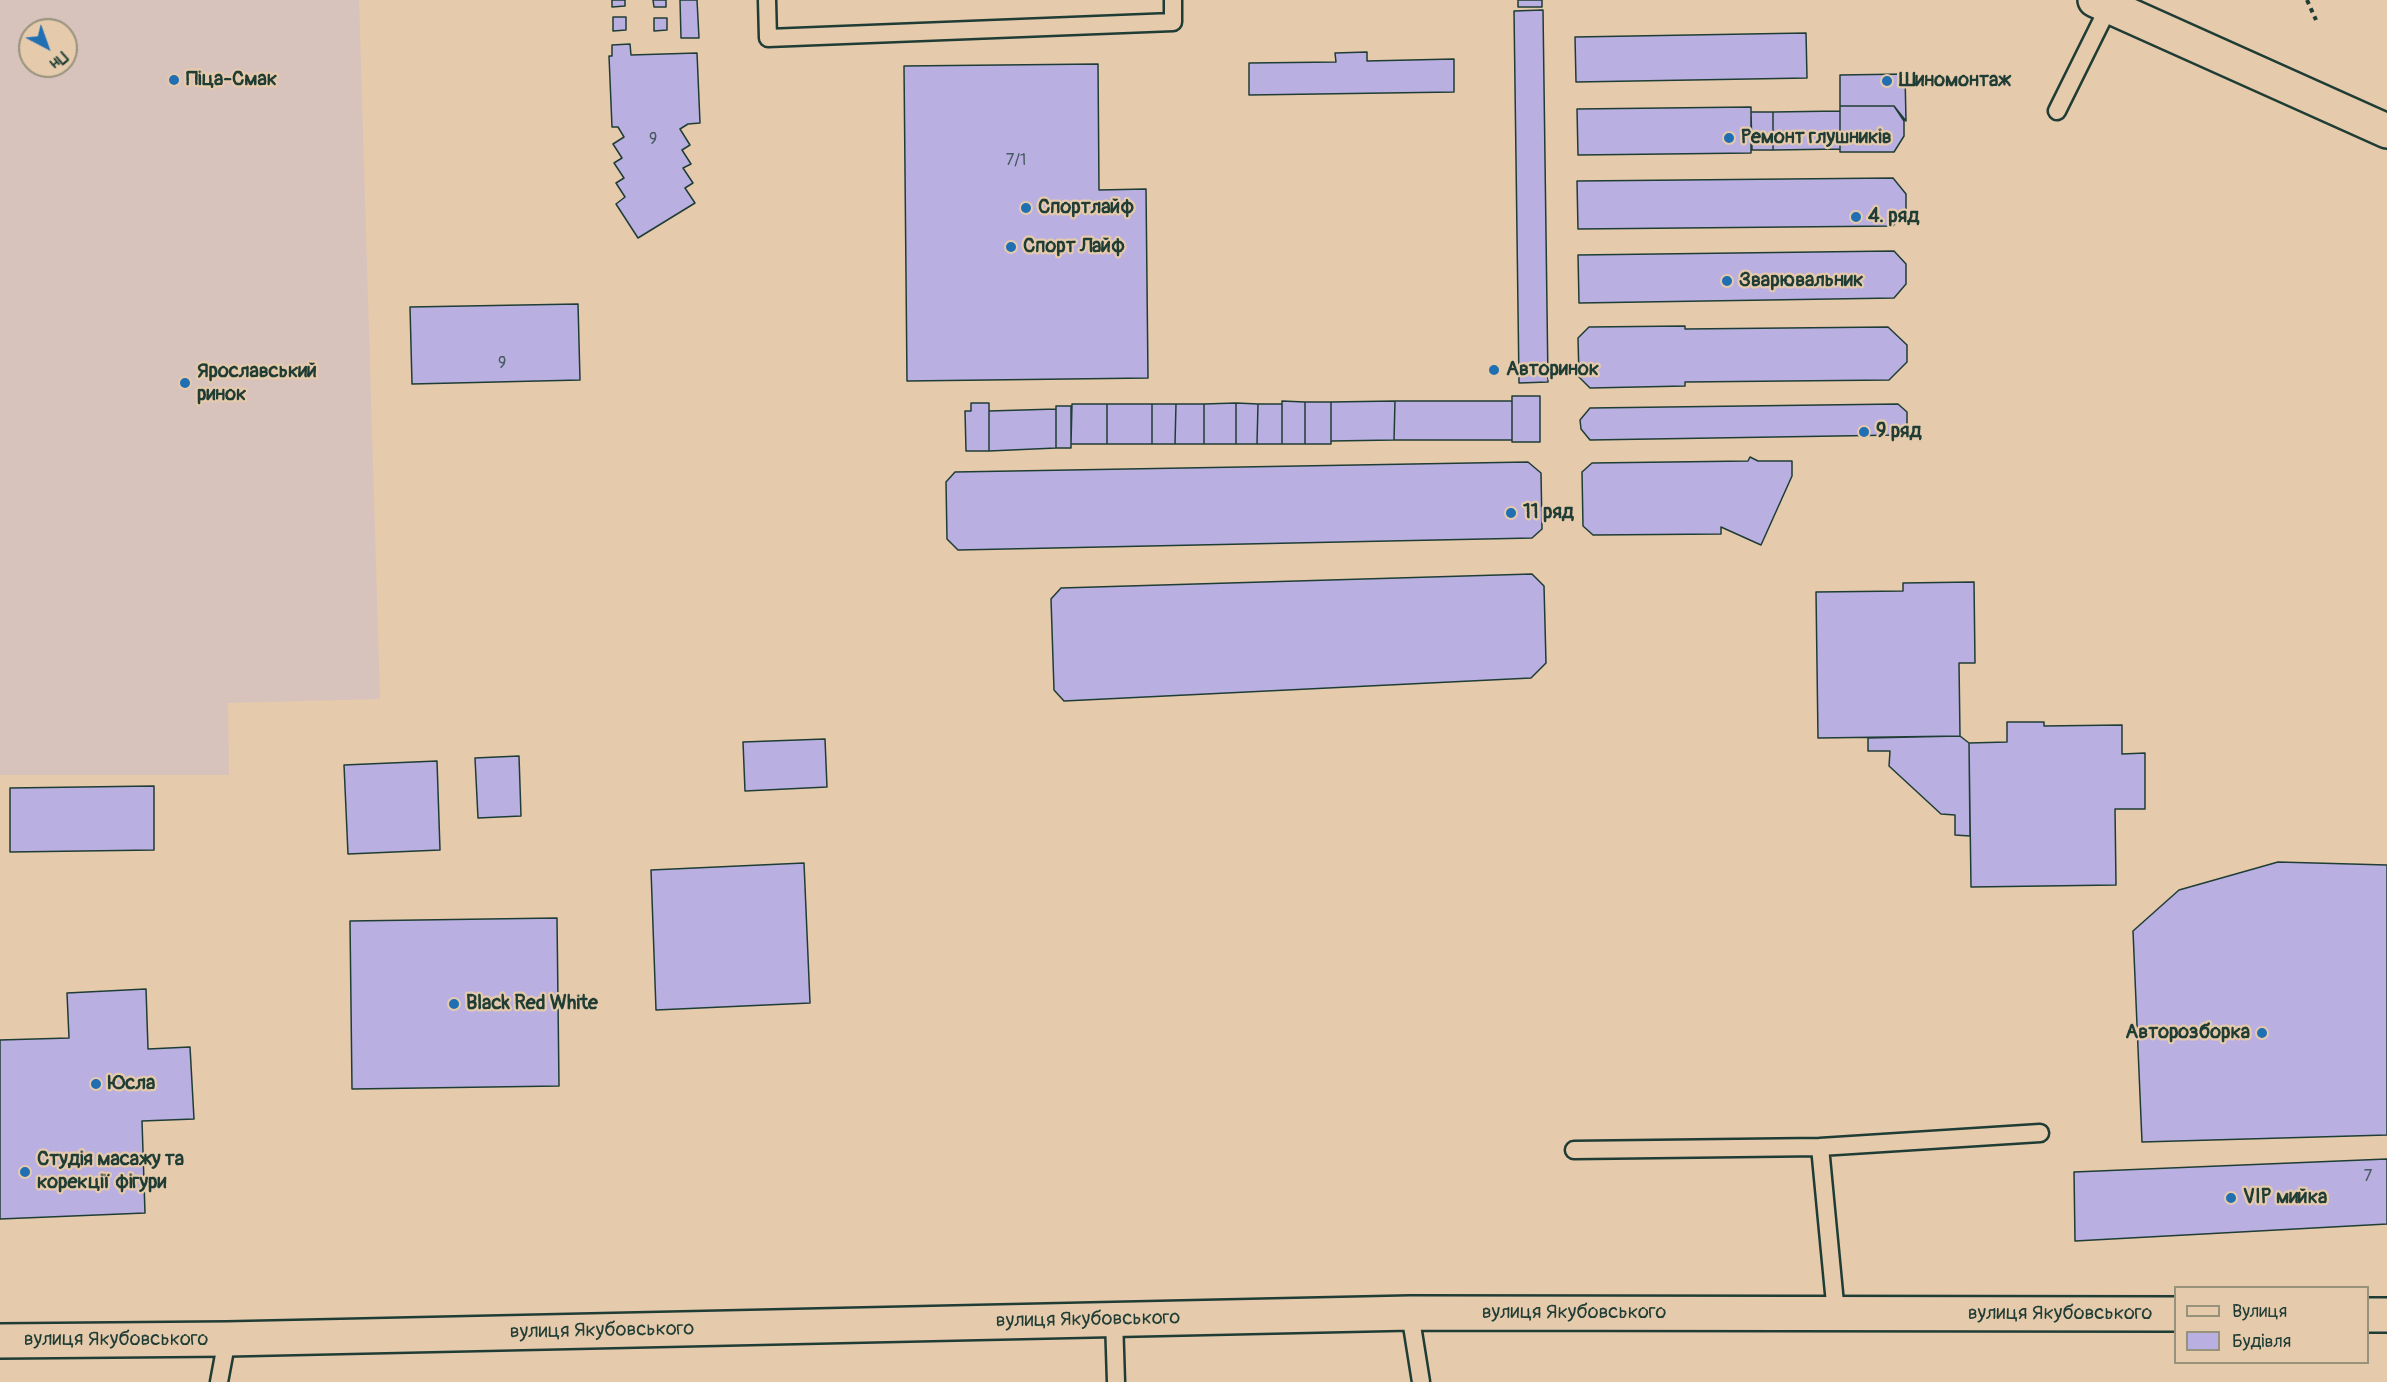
<!DOCTYPE html>
<meta charset="utf-8">
<style>
body{margin:0}
#map{position:relative;width:2387px;height:1382px;overflow:hidden;background:#e5caac;font-family:Pangolin,sans-serif}
canvas{display:block}
.legend{position:absolute;left:2174px;top:1286px;width:195px;height:78px;box-sizing:border-box;background:#e5caac;border:2px solid #96927c;margin:0;padding:8px 10px;list-style:none;font-size:18px;color:#1f3d34}
.legend li{display:flex;align-items:center;gap:12px;height:30px}
.legend b{width:30px;border:2px solid #96927c}
.north{position:absolute;left:18px;top:18px;width:60px;height:60px;box-sizing:border-box;background:#e5caac;border:2px solid #96927c;border-radius:50%;rotate:139deg;font-size:16px;font-weight:700;line-height:24px;text-align:center;color:#1f3d34}
.north::after{content:'';display:block;margin:auto;width:21px;height:27px;background:#1f6fb2;clip-path:polygon(50% 0,100% 100%,50% 72%,0 100%)}
</style>
<div id="map">
<canvas width="2387" height="1382"></canvas>
<ul class="legend">
<li><b style="height:8px;background:#e5caac"></b>Вулиця</li>
<li><b style="height:16px;background:#b9b0e1"></b>Будівля</li>
</ul>
<div class="north">Пн</div>
</div>
<script>
const g = document.querySelector('canvas').getContext('2d');
g.lineJoin = 'round';
function fill(path, color) {
  g.fillStyle = color;
  g.fill(path, 'evenodd');
}
function stroke(path, color, width, dash) {
  g.strokeStyle = color;
  g.lineWidth = width;
  g.lineCap = dash ? 'butt' : 'round';
  g.setLineDash(dash || []);
  g.stroke(path);
}
function drawText(font, color, halo, rows, align = 'center') {
  g.font = font + ' Pangolin,sans-serif';
  g.lineWidth = 4.5;
  g.setLineDash([]);
  g.textBaseline = 'middle';
  g.strokeStyle = halo;
  g.fillStyle = color;
  for (const [text, x, y, turn = 0] of rows) {
    g.save();
    g.translate(x, y);
    g.rotate((+turn || 0) * Math.PI / 180);
    g.textAlign = isNaN(turn) ? turn : align;
    if (halo) g.strokeText(text, 0, 0);
    g.fillText(text, 0, 0);
    g.restore();
  }
}
fill(new Path2D(`
 M0,0H359L380,699L228,703L229,775H0ZM30,30H66V66H30Z`), '#d8c2bc');
const building = new Path2D(`
 M612,0H625V6L612,7Z
 M653,0H666V7H654Z
 M680,0H697L699,38H681Z
 M1518,0H1542V7H1518Z
 M1543,10L1548,382L1519,383L1514,11Z
 M613,17H626V30L613,31Z
 M654,18H667V30L654,31Z
 M1806,33L1807,78L1576,82L1575,37Z
 M630,44L631,55L697,53L700,123L688,124L680,129L690,145L682,150L691,164L683,168L693,183L685,188L695,203L638,238L616,204L625,197L616,183L624,178L614,163L622,158L613,144L624,137L618,127H612L609,56H612V45Z
 M1367,52V61L1454,59V92L1249,95V63L1336,62L1335,53Z
 M1098,64L1099,190L1146,189L1148,378L907,381L904,66Z
 M1905,74L1906,121L1894,106H1840V75Z
 M1840,106H1894L1904,121V136L1894,152H1840Z
 M1751,107V153L1578,155L1577,109Z
 M1840,111V149L1773,150V112Z
 M1751,112H1773V150H1752Z
 M1893,178L1906,194V210L1893,226L1578,229L1577,181Z
 M1894,251L1906,264V284L1894,298L1579,303L1578,255Z
 M578,304L580,380L412,384L410,307Z
 M1685,326V329L1888,327L1907,345V362L1889,380L1685,382V386L1590,388L1579,377L1578,338L1589,327Z
 M1512,396H1540V442H1512Z
 M1282,401L1305,402V444H1282Z
 M1395,401L1394,440L1331,441V402Z
 M1395,401H1512V440H1394Z
 M1305,402H1331V444H1305Z
 M971,403H989V451H966L965,411H971Z
 M1236,403V444H1204V404Z
 M1236,403L1258,404L1257,444H1236Z
 M1072,404H1107V444H1071Z
 M1107,404H1152V444H1107Z
 M1152,404H1176L1175,444H1152Z
 M1176,404H1204V444H1175Z
 M1258,404H1282V444H1257Z
 M1898,404L1907,412V427L1898,435L1590,440L1581,429L1580,420L1590,408Z
 M1056,406H1071V448H1056Z
 M1056,409V448L989,451V411Z
 M1750,457L1758,461H1792V476L1761,545L1721,527V534L1593,535L1583,526L1582,472L1592,463L1748,461Z
 M1528,462L1541,473L1542,529L1532,538L958,550L947,539L946,482L955,472Z
 M1532,574L1544,586L1546,663L1531,678L1064,701L1054,690L1051,599L1061,588Z
 M1974,582L1975,663H1959L1960,736L1818,738L1816,592L1903,591V583Z
 M2007,722H2044V726L2122,725V754L2145,753V809H2115L2116,885L1971,887L1969,743L2007,742Z
 M1960,736L1969,743L1970,836L1955,835V815L1941,814L1889,766L1890,751H1868V738Z
 M825,739L827,787L745,791L743,742Z
 M519,756L521,816L478,818L475,758Z
 M437,761L440,850L348,854L344,765Z
 M154,786V850L10,852V788Z
 M2278,862L2387,865V1135L2142,1142L2133,931L2179,890Z
 M804,863L810,1003L656,1010L651,870Z
 M557,918L559,1086L352,1089L350,921Z
 M146,989L148,1049L190,1047L194,1119L142,1121L145,1213L0,1219V1040L69,1038L67,993Z
 M2387,1159V1224L2075,1241L2074,1172Z`);
fill(building, '#b9b0e1');
stroke(building, '#1f3d34', 1.5);
const lane = new Path2D(`
 M767,0L768,38L1173,22V0
 M2057,111L2111,2
 M1820,1147L2040,1133
 M1574,1150L1820,1147L1836,1314
 M1410,1313L1421,1382
 M1114,1319L1116,1382
 M219,1382L227,1339`);
const street = new Path2D(`
 M2368,1315H2387
 M0,1341L227,1339L1410,1313L2176,1314`);
const secondary = new Path2D(`
 M2095,0L2387,131`);
stroke(lane, '#1f3d34', 21);
stroke(street, '#1f3d34', 38);
stroke(secondary, '#1f3d34', 38);
stroke(new Path2D(`
 M2307,0L2316,20`), '#1f3d34', 4, [4.5, 4.5]);
stroke(lane, '#e5caac', 16);
stroke(street, '#e5caac', 33);
stroke(secondary, '#e5caac', 33);
for (const [x, y, r, color] of [
 [174,80,6,"#1f6fb2"],
 [1887,81,6,"#1f6fb2"],
 [1729,138,6,"#1f6fb2"],
 [1026,208,6,"#1f6fb2"],
 [1856,217,6,"#1f6fb2"],
 [1011,247,6,"#1f6fb2"],
 [1727,281,6,"#1f6fb2"],
 [1494,370,6,"#1f6fb2"],
 [185,383,6,"#1f6fb2"],
 [1864,432,6,"#1f6fb2"],
 [1511,513,6,"#1f6fb2"],
 [454,1004,6,"#1f6fb2"],
 [2262,1033,6,"#1f6fb2"],
 [96,1084,6,"#1f6fb2"],
 [25,1172,6,"#1f6fb2"],
 [2231,1198,6,"#1f6fb2"]
]) {
  const dot = new Path2D();
  dot.arc(x, y, r, 0, 2 * Math.PI);
  g.fillStyle = color;
  g.fill(dot);
  stroke(dot, '#e5caac', 2);
}
drawText('16px', '#465a5f', null, [
 ["9",653,140],
 ["7/1",1016,161],
 ["9",502,364],
 ["7",2368,1177]
]);
drawText('bold 20px', '#1f3d34', '#e5caac', [
 ["Піца-Смак",186,80],
 ["Шиномонтаж",1899,81],
 ["Ремонт глушників",1741,138],
 ["Спортлайф",1038,208],
 ["4. ряд",1868,217],
 ["Спорт Лайф",1023,247],
 ["Зварювальник",1739,281],
 ["Авторинок",1506,370],
 ["Ярославський",197,372],
 ["ринок",197,395],
 ["9 ряд",1876,432],
 ["11 ряд",1523,513],
 ["Black Red White",466,1004],
 ["Авторозборка",2250,1033,"right"],
 ["Юсла",108,1084],
 ["Студія масажу та",37,1160],
 ["корекції фігури",37,1183],
 ["VIP мийка",2243,1198]
], 'left');
drawText('20px', '#1f3d34', '#e5caac', [
 ["вулиця Якубовського",1574,1313],
 ["вулиця Якубовського",2060,1314],
 ["вулиця Якубовського",1088,1320,-1],
 ["вулиця Якубовського",602,1331,-1],
 ["вулиця Якубовського",116,1340]
]);
</script>
